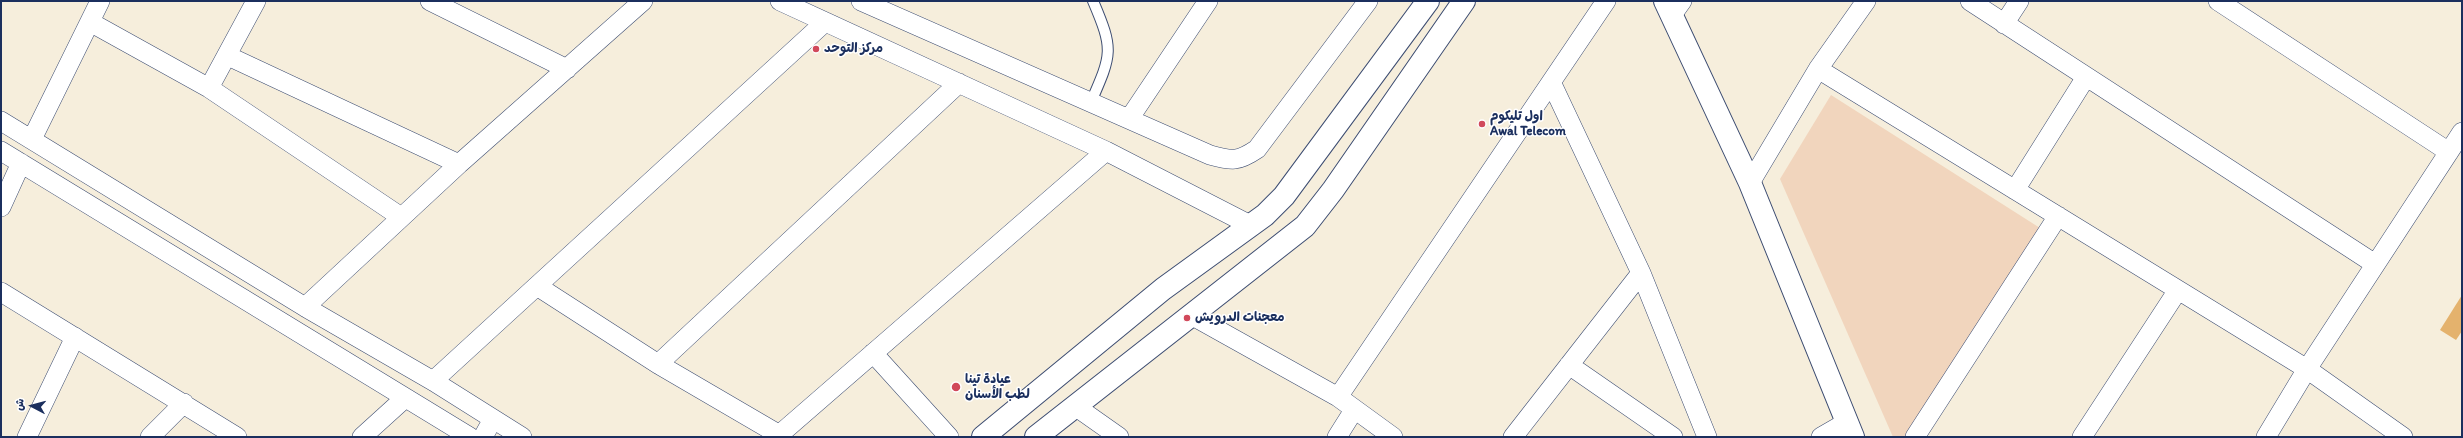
<!DOCTYPE html>
<meta charset="utf-8">
<style>
body{margin:0}
#map{position:relative;width:2463px;height:438px;overflow:hidden;background:#f6eedc;font-family:Itim,"Playpen Sans Arabic",sans-serif}
canvas{display:block}
.frame{position:absolute;inset:0;border:2px solid #1b2f5e;pointer-events:none}
.north{position:absolute;left:12px;top:386px;width:40px;height:40px;-webkit-text-stroke:3px #fff;paint-order:stroke;rotate:276deg;font-size:11px;font-weight:700;line-height:16px;text-align:center;color:#1b2f5e}
.north::after{content:'';display:block;margin:auto;width:14px;height:18px;background:#1b2f5e;clip-path:polygon(50% 0,100% 100%,50% 72%,0 100%)}
</style>
<div id="map">
<canvas width="2463" height="438"></canvas>
<div class="frame"></div>
<div class="north">ش</div>
</div>
<script>
const g = document.querySelector('canvas').getContext('2d');
g.lineJoin = 'round';
function fill(path, color) {
  g.fillStyle = color;
  g.fill(path, 'evenodd');
}
function stroke(path, color, width, dash) {
  g.strokeStyle = color;
  g.lineWidth = width;
  g.lineCap = dash ? 'butt' : 'round';
  g.setLineDash(dash || []);
  g.stroke(path);
}
function drawText(font, color, halo, rows, align = 'center') {
  g.font = font + ' Itim,"Playpen Sans Arabic",sans-serif';
  g.lineWidth = 3;
  g.setLineDash([]);
  g.textBaseline = 'middle';
  g.strokeStyle = halo;
  g.fillStyle = color;
  for (const [text, x, y, turn = 0] of rows) {
    g.save();
    g.translate(x, y);
    g.rotate((+turn || 0) * Math.PI / 180);
    g.textAlign = isNaN(turn) ? turn : align;
    if (halo) g.strokeText(text, 0, 0);
    g.fillText(text, 0, 0);
    g.restore();
  }
}
fill(new Path2D(`
 M1831,95L2040,228L1906,437H1893L1780,179Z`), '#f1d5bd');
fill(new Path2D(`
 M2462,295V331L2456,340L2440,330Z`), '#e4b26d');
const service = new Path2D(`
 M1091,102C1112,54 1114,50 1093,1`);
const minor = new Path2D(`
 M430,1L567,69
 M780,1L1106,151L1252,226
 M861,1L1210,155C1232,161 1238,162 1257,149L1368,1
 M1970,1L2375,264
 M2218,1L2449,152
 M1672,15L1682,1
 M90,22L209,88L401,217
 M2004,24L2019,1
 M228,56L459,164
 M1818,69L2307,369L2403,437
 M1552,84L1641,273L1707,437
 M209,88L256,1
 M1129,119L1208,1
 M1,121L305,307L433,381L522,437
 M32,139L100,1
 M1,151L470,437
 M1750,183L1818,69L1866,1
 M2015,190L2086,77
 M1,207L21,163
 M537,286L658,364L783,437
 M1,292L237,437
 M305,307L459,164L643,1
 M1191,315L1338,397L1393,437
 M873,353L949,437
 M658,364L959,83
 M1569,365L1673,437
 M433,381L825,22
 M1338,397L1606,1
 M1075,406L1119,437
 M779,435L1106,151
 M27,437L75,337
 M150,437L184,403
 M362,437L405,398
 M483,437L493,419
 M1337,437L1354,410
 M1513,437L1641,273
 M1821,437L1847,422
 M1915,437L2058,216
 M2082,437L2178,290
 M2266,437L2307,369L2462,132`);
const tertiary = new Path2D(`
 M1665,1L1750,183L1853,437
 M983,437L1163,289L1265,215L1284,196L1428,1
 M1036,437L1305,226L1333,190L1464,1`);
stroke(service, '#3c4c71', 12);
stroke(minor, '#3c4c71', 20);
stroke(tertiary, '#3c4c71', 24);
stroke(service, '#fff', 10);
stroke(minor, '#fff', 19);
stroke(tertiary, '#fff', 22);
for (const [x, y, r, color] of [
 [816,49,4,"#d1495b"],
 [1482,124,4,"#d1495b"],
 [1187,318,4,"#d1495b"],
 [956,387,5,"#d1495b"]
]) {
  const dot = new Path2D();
  dot.arc(x, y, r, 0, 2 * Math.PI);
  g.fillStyle = color;
  g.fill(dot);
  stroke(dot, '#fff', 1.5);
}
drawText('bold 13px', '#1b2f5e', '#fff', [
 ["مركز التوحد",824,49],
 ["اول تليكوم",1490,117],
 ["Awal Telecom",1490,132],
 ["معجنات الدرويش",1195,318],
 ["عيادة تينا",965,380],
 ["لطب الأسنان",965,395]
], 'left');
</script>
